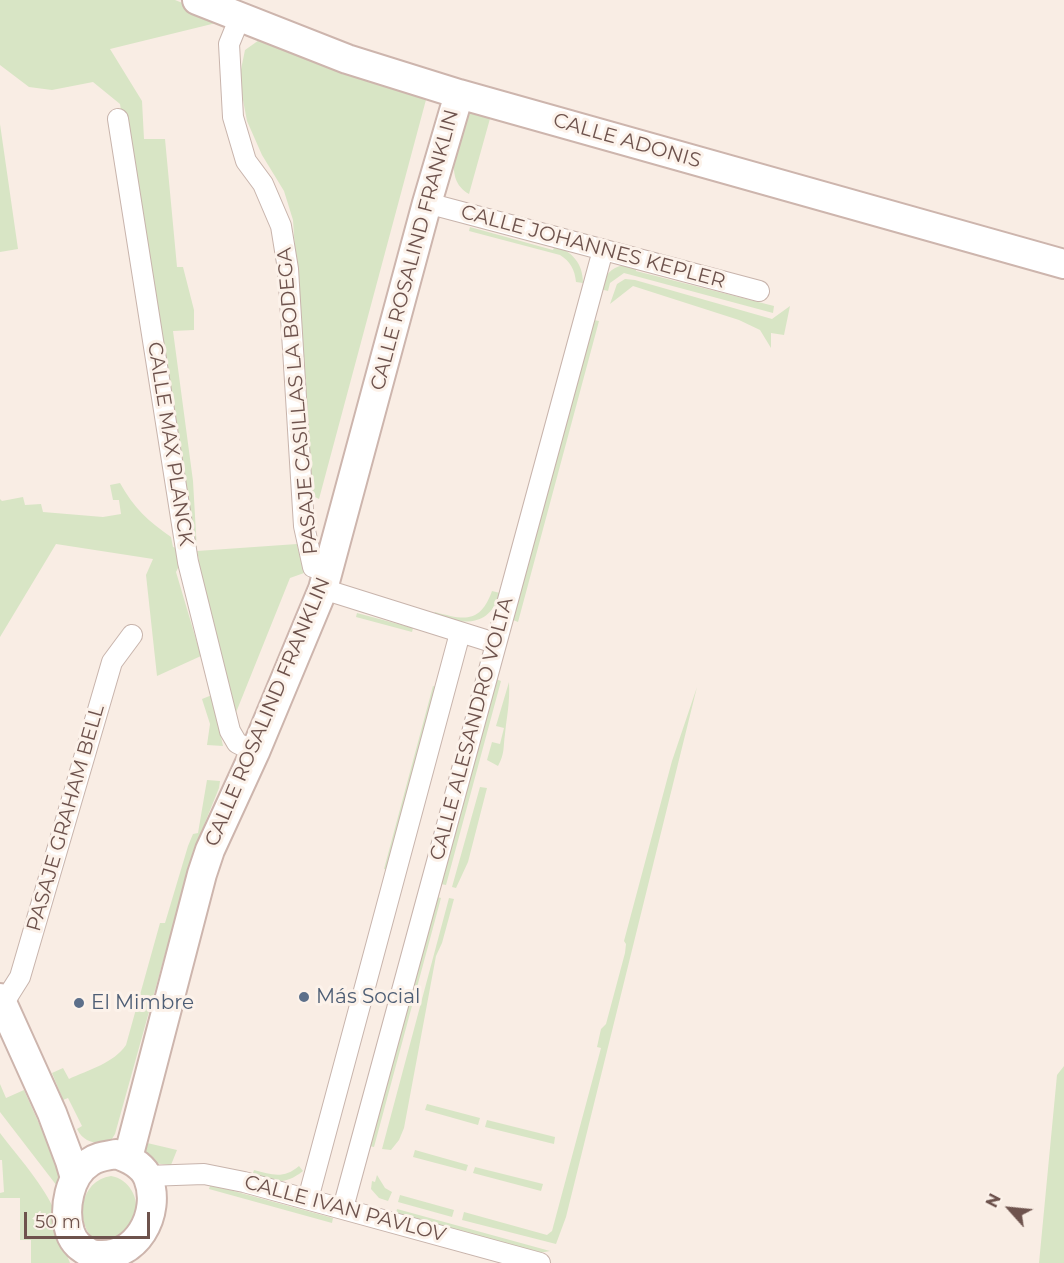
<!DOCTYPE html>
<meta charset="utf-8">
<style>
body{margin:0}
#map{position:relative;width:1064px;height:1263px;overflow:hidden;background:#f9ede4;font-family:Montserrat,sans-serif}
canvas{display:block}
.north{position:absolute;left:980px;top:1179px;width:60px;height:60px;-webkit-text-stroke:4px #fcf2ea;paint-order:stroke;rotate:297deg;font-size:16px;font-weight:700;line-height:24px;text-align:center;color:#6e534d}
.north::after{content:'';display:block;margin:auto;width:21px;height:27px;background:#6e534d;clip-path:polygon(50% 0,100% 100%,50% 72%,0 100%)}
.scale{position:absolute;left:24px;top:1212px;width:126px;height:27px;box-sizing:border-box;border:3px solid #6e534d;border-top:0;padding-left:8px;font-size:18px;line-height:21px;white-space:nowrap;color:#6e534d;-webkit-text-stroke:4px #fcf2ea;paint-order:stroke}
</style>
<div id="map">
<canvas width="1064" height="1263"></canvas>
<div class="north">N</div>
<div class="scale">50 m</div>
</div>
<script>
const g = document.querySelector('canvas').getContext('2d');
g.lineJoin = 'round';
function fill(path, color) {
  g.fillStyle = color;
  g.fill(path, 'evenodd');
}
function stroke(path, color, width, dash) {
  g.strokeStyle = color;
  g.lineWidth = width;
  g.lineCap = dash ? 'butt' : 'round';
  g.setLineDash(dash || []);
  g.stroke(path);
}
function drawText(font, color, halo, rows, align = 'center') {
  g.font = font + ' Montserrat,sans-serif';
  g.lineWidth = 6;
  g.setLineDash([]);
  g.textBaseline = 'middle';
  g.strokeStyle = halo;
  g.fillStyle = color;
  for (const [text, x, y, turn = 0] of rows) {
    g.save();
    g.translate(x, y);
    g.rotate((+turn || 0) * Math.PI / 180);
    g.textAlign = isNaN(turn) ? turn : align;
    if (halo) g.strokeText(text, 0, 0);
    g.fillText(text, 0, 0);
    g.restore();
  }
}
fill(new Path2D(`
 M0,0H175L215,16L216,23L110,49L142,101L144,139H165L177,267H183L194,310V330L173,331L193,481L197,551L297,544L304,573L290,578L235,715L196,568L199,560L197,551H192L120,104L93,82L52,90L29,87L0,65Z
 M262,38L427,96L319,499L311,495L293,220L284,191L262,155L247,121L239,79L245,50Z
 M476,111L491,115L469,194C441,178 460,142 464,117Z
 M0,124L18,249L0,252Z
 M470,227L553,250L555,245C572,252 583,263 583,283L576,282C575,270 570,261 560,255L469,231Z
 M624,265L636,267V271L774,306L773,313L624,273L610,283L608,291L600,289C605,275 610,268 624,265Z
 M625,279L635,280L772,319L790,306L784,335L771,333V348L760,330L739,320L633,286L610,304L617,284Z
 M594,320L599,321L518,622L513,620Z
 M120,483C133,507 149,522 171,537L173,547L179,549L181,562L176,572L201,656L157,676L146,575L153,559L56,544L0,637V499L2,501L23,497L25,505L41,504L43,512L103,517L121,514L119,500H113L110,485Z
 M492,591L500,593C489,629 462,624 433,615L435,612C464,620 480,624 492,591Z
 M357,613L413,628L412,632L356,617Z
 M496,679L501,681L446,885L441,884Z
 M509,682C510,704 507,714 505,734C503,748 505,753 498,766L487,760L492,742L500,744L504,728L496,726Z
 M433,686L439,688L389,870L384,869Z
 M697,687L566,1217L556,1244L462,1220L464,1212L547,1235L552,1231L601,1048L597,1047L601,1029L606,1024L625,953L626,944L624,941L672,761Z
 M212,695L223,746L207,745L210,724L202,699Z
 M207,780L220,781L219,788L194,850L115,1134L110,1142C96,1144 84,1143 77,1129L82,1126L68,1098L63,1100L52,1073L63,1068L69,1079C88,1070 114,1063 126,1045L160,923H165L188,846L193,834L198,833Z
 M480,787L487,788L468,862L456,888L452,887Z
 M437,897L441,898L374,1147L369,1146Z
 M449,898L454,899L442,943L436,956L404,1128L399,1140L391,1150L382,1149Z
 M1064,1066V1263H1039L1057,1075Z
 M0,1084L6,1098L24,1090L59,1168L57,1186L0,1112Z
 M427,1104L480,1118L478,1125L425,1110Z
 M487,1120L555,1137L554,1144L485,1127Z
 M0,1133C18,1157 45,1186 56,1214C62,1230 63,1247 70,1263H31V1240H20V1198H0V1193L4,1192L2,1160H0Z
 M143,1142L177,1150L171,1165L152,1163L144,1154Z
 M415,1150L468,1165L466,1171L413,1157Z
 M299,1166L303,1171C284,1186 273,1182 252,1176L254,1170C272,1175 284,1179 299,1166Z
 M475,1167L543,1184L541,1191L473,1173Z
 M377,1175L385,1188L392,1192L388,1201L379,1198L371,1189L372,1181L375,1182Z
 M111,1176C129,1179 140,1198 135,1216C133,1225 126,1234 121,1241H96C73,1223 80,1180 111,1176Z
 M210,1186L226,1189L333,1218L332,1223L209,1189Z
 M400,1195L454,1210L452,1217L398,1202Z
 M397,1209L550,1251L539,1253L396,1215Z`), '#d8e5c5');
const street = new Path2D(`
 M240,17L229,44L233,117L246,161L263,184L281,226L288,269L304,526L313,567L328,571
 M118,119L188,562L230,731L237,743L255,752
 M427,203L759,291
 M323,589L495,643
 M3,1004L20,977L112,662L132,635
 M147,1176L204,1174L244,1182L540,1263
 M308,1199L460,633
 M343,1208L603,250`);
const secondary = new Path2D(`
 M197,0L347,59L459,94L1064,264
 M0,998L52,1113L70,1161L75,1178
 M116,1154C128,1158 143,1165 148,1178C162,1212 137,1263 91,1254C81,1248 74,1244 70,1232C63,1209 69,1175 90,1162C98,1156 107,1156 116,1154Z
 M128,1158L202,874L210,850L255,752L323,589L427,203L459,94`);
stroke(street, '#c8b4ac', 22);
stroke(secondary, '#cdb5ad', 32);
stroke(street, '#fff', 20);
stroke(secondary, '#fff', 28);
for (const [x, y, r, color] of [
 [304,997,6,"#5c6f8a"],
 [79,1003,6,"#5c6f8a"]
]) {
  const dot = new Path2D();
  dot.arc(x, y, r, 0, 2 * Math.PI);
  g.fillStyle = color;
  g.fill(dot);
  stroke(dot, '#fcf2ea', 2);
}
drawText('20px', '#6e534d', '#fcf2ea', [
 ["CALLE ADONIS",627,141,16],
 ["CALLE JOHANNES KEPLER",593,247,15],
 ["CALLE ROSALIND FRANKLIN",415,250,-75],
 ["PASAJE CASILLAS LA BODEGA",298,401,-95],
 ["CALLE MAX PLANCK",170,444,81],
 ["CALLE ROSALIND FRANKLIN",268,712,-67],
 ["CALLE ALESANDRO VOLTA",472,729,-75],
 ["PASAJE GRAHAM BELL",66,818,-74],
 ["CALLE IVAN PAVLOV",345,1209,15]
]);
drawText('20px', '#4e5e75', '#fcf2ea', [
 ["Más Social",316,997],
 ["El Mimbre",91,1003]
], 'left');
</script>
